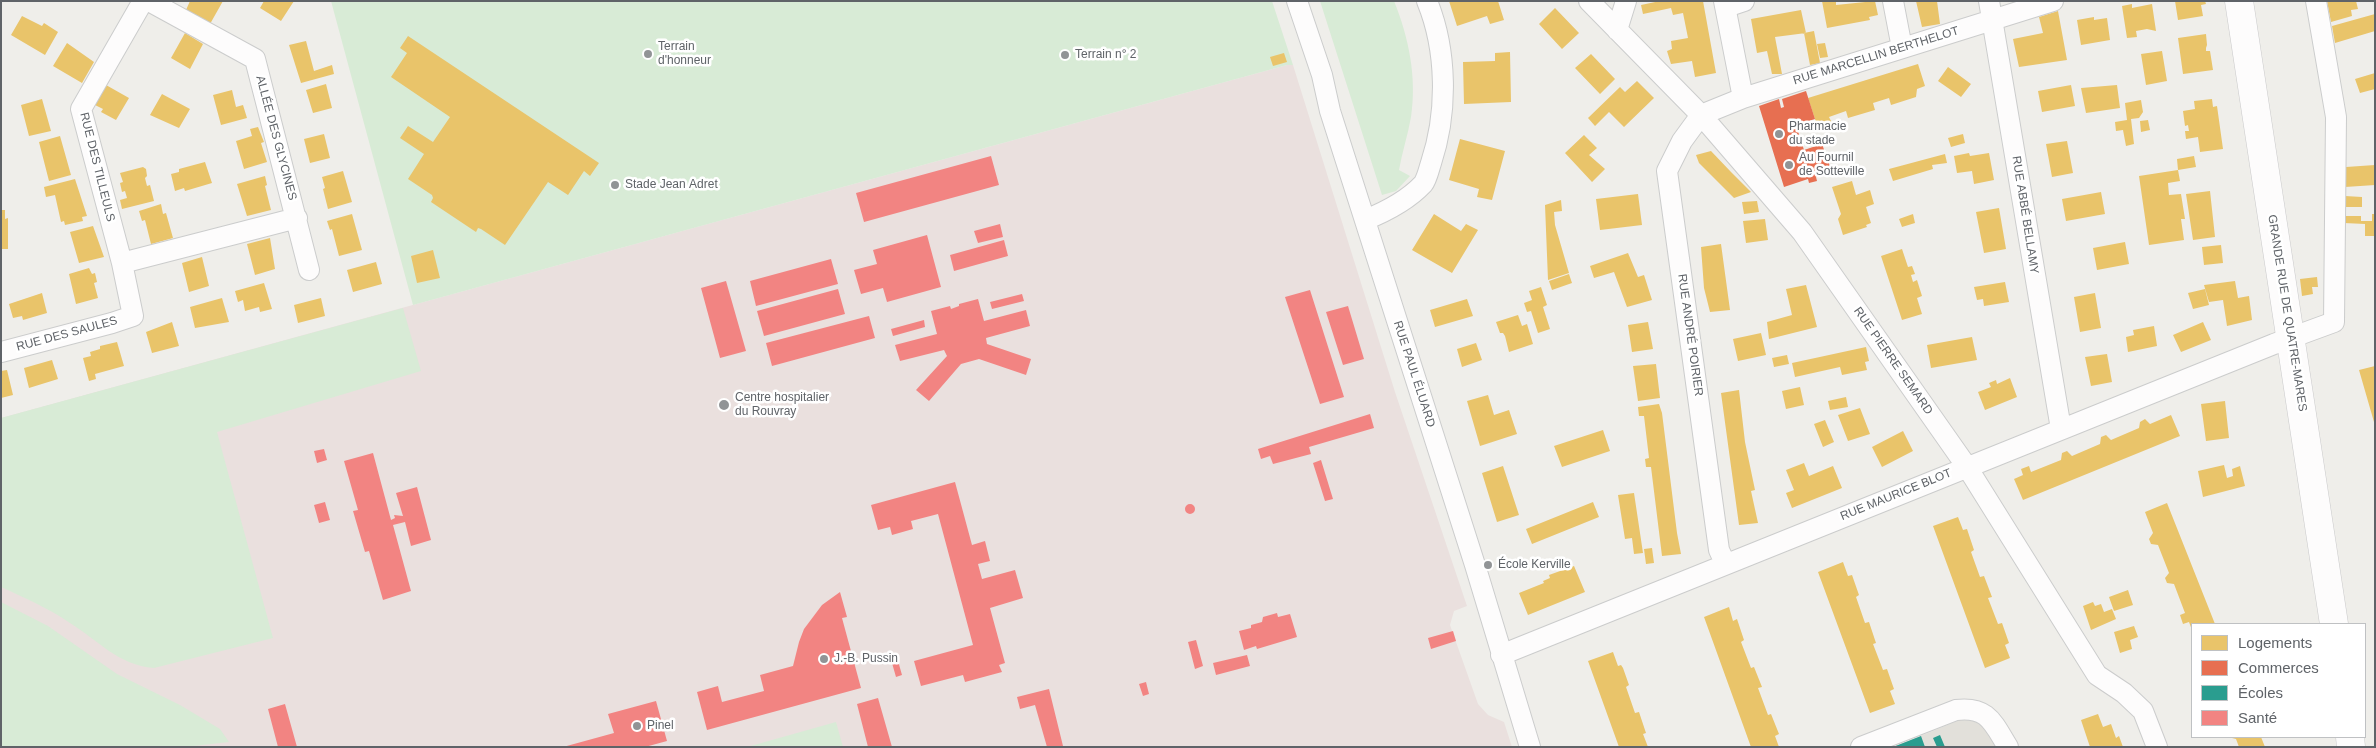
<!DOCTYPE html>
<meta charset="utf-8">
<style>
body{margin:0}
#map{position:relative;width:2376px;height:748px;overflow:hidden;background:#efeeea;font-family:Arial,sans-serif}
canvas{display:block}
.frame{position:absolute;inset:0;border:2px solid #5f6368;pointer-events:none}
.legend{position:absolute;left:2191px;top:623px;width:175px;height:115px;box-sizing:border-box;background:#fff;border:1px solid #bfc1c3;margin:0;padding:6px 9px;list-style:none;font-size:15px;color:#5f6368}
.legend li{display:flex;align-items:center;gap:10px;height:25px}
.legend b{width:25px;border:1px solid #bfc1c3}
</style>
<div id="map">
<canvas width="2376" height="748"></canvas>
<div class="frame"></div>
<ul class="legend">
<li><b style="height:14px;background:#e9c46a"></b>Logements</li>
<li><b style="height:14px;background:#e76f51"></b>Commerces</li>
<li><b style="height:14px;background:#2a9d8f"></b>Écoles</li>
<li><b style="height:14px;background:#f28482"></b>Santé</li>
</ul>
</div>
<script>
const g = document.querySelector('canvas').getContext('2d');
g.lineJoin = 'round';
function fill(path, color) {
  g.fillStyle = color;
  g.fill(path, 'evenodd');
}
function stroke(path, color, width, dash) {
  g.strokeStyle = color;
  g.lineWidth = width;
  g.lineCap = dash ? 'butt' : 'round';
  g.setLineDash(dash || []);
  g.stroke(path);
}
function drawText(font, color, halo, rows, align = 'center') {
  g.font = font + ' Arial,sans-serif';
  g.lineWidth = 5;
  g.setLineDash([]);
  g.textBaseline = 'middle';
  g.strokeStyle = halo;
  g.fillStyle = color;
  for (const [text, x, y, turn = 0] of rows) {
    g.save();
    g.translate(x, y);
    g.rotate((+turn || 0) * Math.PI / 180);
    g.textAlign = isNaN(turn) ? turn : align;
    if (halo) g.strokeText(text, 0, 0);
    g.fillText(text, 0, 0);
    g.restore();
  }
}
fill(new Path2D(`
 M1968,719L1982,725L1997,747H1893L1960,720Z`), '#e2e0da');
fill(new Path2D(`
 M1287,65H1293L1395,392L1467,606L1454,611L1450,625L1478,704L1488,715L1504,722L1512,747H1V418Z`), '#eae0de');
fill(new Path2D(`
 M331,1H1272L1293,65H1287L413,305Z
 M1320,1H1394C1409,38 1417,78 1411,117C1408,135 1402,152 1399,170L1410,176L1396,191L1382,195Z
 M403,308L421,371L217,432L273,638L154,668C118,665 99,641 70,623C48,608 25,598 1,587V418Z
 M1,602L48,626L117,674L180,705L220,729L229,742L185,747H1Z
 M836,722L843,747H747Z`), '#d8ebd6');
fill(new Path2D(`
 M190,1H223L210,24L186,10Z
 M264,1H294L281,21L260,8Z
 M1449,1H1498L1504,20L1490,24L1487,16L1457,26Z
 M1660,1H1703L1716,73L1695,77L1692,61L1671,64L1667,51L1672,49L1671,41L1688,38L1683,13L1673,15L1671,8L1643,14L1641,5Z
 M1822,1H1836V5L1875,1L1878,15L1869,17L1870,20L1827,28Z
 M1916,1H1937L1940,24L1922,27Z
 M2175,1H2205L2206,4L2201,5L2203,16L2178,20Z
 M2327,1H2356L2358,9L2351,10L2352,16L2331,22Z
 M2132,4V8L2152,4L2156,31L2147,29L2136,31L2137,37L2127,38L2122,6Z
 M1555,8L1579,33L1562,49L1539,24Z
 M1801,10L1806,33L1775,37L1782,74H1772L1767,51L1757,53L1751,19Z
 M2058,11L2067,60L2019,67L2013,39L2043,33L2039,17Z
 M2375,14V31L2335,43L2332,26Z
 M22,16L42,26L44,23L58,32L45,55L11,35Z
 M2094,17V20L2107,18L2110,40L2081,45L2077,20Z
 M1814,31L1820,63L1810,65L1804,33Z
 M185,33L203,44L190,69L171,58Z
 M2206,34L2207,45L2206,48V51H2210L2213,70L2183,74L2178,38Z
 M408,36L599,163L590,176L584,171L568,195L548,182L505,245L481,229L478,228L476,232L431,202L433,198L432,195L408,179L424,154L400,138L408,126L433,142L450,117L391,77L407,53L400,48Z
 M306,41L314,71L332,65L334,74L301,83L289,45Z
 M67,43L94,62L82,83L53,66Z
 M1825,43L1828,57L1820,58L1817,44Z
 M2162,51L2167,81L2146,85L2141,54Z
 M1510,52L1511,102L1464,104L1463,62L1495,61V53Z
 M1284,53L1287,62L1273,66L1270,57Z
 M1591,54L1615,79L1600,94L1575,68Z
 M1918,64L1925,86L1917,89L1916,97L1891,105L1889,98L1873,103L1875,110L1848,118L1846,111L1829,117L1832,123L1818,128L1808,98Z
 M1948,67L1971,84L1961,97L1938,81Z
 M2375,73V89L2360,93L2355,79Z
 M1637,81L1654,98L1624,127L1609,112L1595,126L1588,118L1620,87L1625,92Z
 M326,84L332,108L313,113L306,90Z
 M106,85L129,98L116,120L101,112L103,109L95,105Z
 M2071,85L2075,106L2042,112L2038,91Z
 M2117,85L2120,108L2086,113L2081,88Z
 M232,90L236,107L243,105L247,118L221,125L213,95Z
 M162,94L190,109L179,128L150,115Z
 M42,99L51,131L29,136L21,105Z
 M2212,99L2213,107L2217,106L2223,149L2200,152L2198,137L2186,139L2185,131H2189L2188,125L2185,126L2183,111L2195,109L2194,101Z
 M2141,100L2143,112L2139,118L2131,119L2134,144L2126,146L2123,130L2116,131L2115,122L2127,120L2125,103Z
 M2148,120L2150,130L2141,132L2140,121Z
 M258,127L264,142L261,143L267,162L244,169L236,141L252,136L250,129Z
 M324,134L330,158L310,163L304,139Z
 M1963,134L1965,143L1951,147L1948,138Z
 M1584,135L1597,148L1589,155L1605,169L1592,182L1565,153Z
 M60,136L71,175L49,181L39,142Z
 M1460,139L1505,151L1492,200L1477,197L1479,189L1449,180Z
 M2067,141L2073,173L2052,177L2046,144Z
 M1711,151L1731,172L1751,192L1734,198L1699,163L1696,155Z
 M1969,153L1970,156L1989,153L1994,180L1974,184L1972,171L1957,173L1954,156Z
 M1945,154L1947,163L1932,165L1933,169L1893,181L1889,169Z
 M2194,156L2196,167L2178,170L2177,159Z
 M205,162L212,183L185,191L184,188L175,191L171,174L179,172V169Z
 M2375,165V185L2345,187L2346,167Z
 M143,167L146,169L147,176L145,178L147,186L150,185L154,201L122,209L120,200L127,198L125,191L122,192L120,183L123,182L120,173Z
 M2178,170L2180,181L2168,183L2169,195L2181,194L2185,219H2181L2184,240L2149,245L2139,176Z
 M343,171L352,202L328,209L323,189L325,188L322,177Z
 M265,176L267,185L265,186L271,210L247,216L237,184Z
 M75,179L87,216L82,217L83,221L65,225L64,221L61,222L55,195L46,197L44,187Z
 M1852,181L1856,195L1870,190L1874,204L1866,207L1871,223L1866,225L1867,227L1843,235L1838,219L1841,214L1832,187Z
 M2210,191L2215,237L2193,240L2186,194Z
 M2101,192L2105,214L2066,221L2062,199Z
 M1638,194L1642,225L1600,230L1596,199Z
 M2345,196L2362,197V207H2345Z
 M1561,200L1562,211L1554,212L1555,225L1569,273L1548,280L1545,205Z
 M1757,201L1759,212L1744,214L1742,202Z
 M161,204L163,214L166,213L173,238L151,244L145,220L142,221L139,211Z
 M1999,208L2006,249L1984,253L1976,212Z
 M1,210H5V219L8,218V249H1Z
 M352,214L362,250L339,256L332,229L330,230L327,221Z
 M1434,214L1461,231L1466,224L1478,230L1452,273L1412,250Z
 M1913,214L1915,223L1902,227L1899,219Z
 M2372,214H2375V236H2365V224L2344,223V216H2361V221H2372Z
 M1765,219L1768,240L1746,243L1743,221Z
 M93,226L104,257L79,263L70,232Z
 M270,238L275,269L255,275L247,244Z
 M2125,242L2129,264L2097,270L2093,248Z
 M1721,244L1730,310L1710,312L1704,288L1701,247Z
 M2221,245L2223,263L2204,265L2202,247Z
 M1902,249L1908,267L1912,266L1915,274L1911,275L1913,282L1917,280L1922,296L1917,298L1922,314L1902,320L1881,256Z
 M433,250L440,278L417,283L411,256Z
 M1628,253L1638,277L1644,275L1652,300L1627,307L1614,272L1594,278L1590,266Z
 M202,257L209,286L189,292L182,263Z
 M376,262L382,284L353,292L347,270Z
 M89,268L92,274L95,273L97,282L94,283L98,298L76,304L69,274Z
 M1569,274L1572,283L1552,290L1549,281Z
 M2317,277L2318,287H2312L2313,294L2302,296L2300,279Z
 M2235,281L2238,298L2249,296L2252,320L2227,326L2223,300L2209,302L2204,285Z
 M2005,282L2009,302L1984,306L1983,299L1977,300L1974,287Z
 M264,283L272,309L260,312L259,307L245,311L243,300L238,302L235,291Z
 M1806,285L1817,327L1769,339L1767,322L1792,315L1786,289Z
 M1541,287L1547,305L1543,307L1550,329L1538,333L1531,311L1527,312L1524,303L1532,300L1529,291Z
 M2205,289L2209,305L2193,309L2188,293Z
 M42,293L47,313L23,320L22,316L13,318L9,304Z
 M2095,293L2101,328L2080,332L2074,297Z
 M222,298L229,322L195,328L190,307Z
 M321,298L325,316L298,323L294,305Z
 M1467,299L1473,316L1435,327L1430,310Z
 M1518,315L1522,326L1527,324L1533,344L1509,352L1505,336L1503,333H1500L1496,322Z
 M172,322L179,346L152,353L146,332Z
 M1648,322L1653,349L1632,352L1628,325Z
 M2203,322L2211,340L2181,352L2173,335Z
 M2154,326L2157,346L2128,352L2126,337L2134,335L2133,330Z
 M1761,333L1766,355L1738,361L1733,339Z
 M1972,337L1977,360L1931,368L1927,345Z
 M117,342L124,366L95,374L96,379L89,381L83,358L91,356L90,352L100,349V346Z
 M1476,343L1482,360L1462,367L1457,349Z
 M1866,347L1869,361L1865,362L1867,370L1842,375L1840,367L1795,377L1792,363Z
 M2107,354L2112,382L2091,386L2085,357Z
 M1787,355L1789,364L1774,367L1772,358Z
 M52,360L58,379L29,388L24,368Z
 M1656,364L1660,398L1638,401L1633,366Z
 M2375,366V422H2374L2359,370Z
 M7,370L13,395L1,398V371Z
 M2010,378L2017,397L1985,410L1978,392L1991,387L1989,383L1996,380L1997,384Z
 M1800,387L1804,405L1786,409L1782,391Z
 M1739,390L1745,442L1755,490L1751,491L1758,523L1739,525L1721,393Z
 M1488,395L1494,415L1509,410L1517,434L1480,446L1467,401Z
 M1846,397L1848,407L1830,410L1828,401Z
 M2225,401L2229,438L2206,441L2201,404Z
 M1659,404L1662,413L1677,533L1681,554L1662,556L1651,467H1646L1645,459L1649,458L1644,416H1639L1638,407Z
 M1860,408L1870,434L1848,441L1838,415Z
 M2171,415L2180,436L2023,500L2014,479L2023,475L2021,469L2029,466L2031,472L2061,460L2062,453L2067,451L2072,456L2100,444L2101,437L2106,435L2111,440L2139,428L2140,422L2145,419L2150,424Z
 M1825,420L1834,442L1823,447L1814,424Z
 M1603,430L1610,451L1562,467L1554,446Z
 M1903,431L1913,451L1882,467L1872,447Z
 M1804,463L1809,476L1833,466L1842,488L1792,508L1786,493L1794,490L1786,470Z
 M2224,465L2227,478L2233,476L2232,469L2240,466L2245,486L2203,497L2198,471Z
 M1503,466L1519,515L1497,522L1482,473Z
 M1634,493L1643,553L1634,554L1632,538L1625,539L1618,495Z
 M1593,502L1599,517L1532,544L1526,529Z
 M2167,503L2215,624H2192V630L2189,622L2183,624L2180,615L2185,613L2174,584L2167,583L2165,578L2169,573L2158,545L2151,544L2149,539L2153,533L2145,512Z
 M1958,517L1963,530L1967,529L1974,550L1971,552L1980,577L1984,576L1992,597L1988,598L1998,624L2002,623L2009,643L2005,645L2010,658L1985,668L1933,526Z
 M1652,548L1654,563L1646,564L1644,549Z
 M1843,562L1848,576L1852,575L1859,595L1856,597L1865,623L1869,622L1876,643L1873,644L1883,670L1887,669L1894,689L1890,691L1895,704L1870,713L1818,572Z
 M1574,566L1585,592L1528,615L1519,593L1544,583L1543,581L1550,578L1549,575Z
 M2128,590L2133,605L2114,611L2109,597Z
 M2093,602L2095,606L2101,604L2104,612L2112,609L2116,619L2091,630L2083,606Z
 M1729,607L1733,621L1737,619L1744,640L1741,642L1751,668L1754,667L1762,687L1758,688L1768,715L1771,714L1779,734L1775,736L1779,747H1751L1704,617Z
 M2134,626L2138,637L2130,640L2132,649L2120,653L2114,632Z
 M1613,652L1618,666L1621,665L1623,668L1629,685L1626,687L1635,713L1639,712L1646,733L1643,734L1648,747H1619L1588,661Z
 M2098,714L2103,727L2111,724L2116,738L2119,736L2123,747H2090L2081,720Z
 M2228,737H2261L2265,747H2239L2236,739Z`), '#e9c46a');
fill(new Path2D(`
 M1806,91L1815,119L1796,125L1804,150L1822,144L1832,172L1816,177L1817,181L1809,183L1808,179L1784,187L1759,106L1779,99L1781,108L1784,107L1782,99Z`), '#e76f51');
fill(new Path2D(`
 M1940,735L1945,747H1937L1933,738Z
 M1921,736L1925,747H1893Z`), '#2a9d8f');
fill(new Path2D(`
 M991,156L999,185L864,222L856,193Z
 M1000,224L1003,237L978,243L974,231Z
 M927,235L941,287L887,302L883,288L861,294L854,270L877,264L873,250Z
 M1004,240L1008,256L954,271L950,255Z
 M831,259L838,284L756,306L750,281Z
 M726,281L746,351L720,358L701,288Z
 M838,289L845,314L764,336L757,311Z
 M1310,290L1344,397L1320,404L1285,297Z
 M1022,294L1024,301L992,309L990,302Z
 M978,299L984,321L1026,310L1030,326L986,338L987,344L1031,359L1026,375L979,359L961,364L929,401L916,390L947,356L944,350L900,361L895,345L937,334L931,311L950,306L951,309L959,306V304Z
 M1348,306L1364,359L1343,365L1326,312Z
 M869,316L875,338L772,366L766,343Z
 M924,320L925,327L893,336L891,329Z
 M1370,414L1374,428L1309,447L1311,454L1273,464L1270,456L1261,459L1258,449Z
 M324,449L327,460L317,463L314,451Z
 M373,453L391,520L395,518L394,515L403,516L396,493L417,487L431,540L411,546L405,522L393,525L411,591L383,600L369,551L365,552L353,511L358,510L344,461Z
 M1321,460L1333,499L1325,501L1313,463Z
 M955,482L972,545L985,541L990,561L978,564L982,579L1015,570L1023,598L990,608L1005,663L999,665L1002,672L965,682L963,675L921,686L914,661L973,645L938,514L911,521L913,529L892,535L890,527L878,530L871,505Z
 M325,502L330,520L319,523L314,505Z
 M1185 509a5 5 0 1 1 10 0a5 5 0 1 1-10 0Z
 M840,592L847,617L842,618L861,688L707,730L697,692L718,686L722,702L764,691L760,675L793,666L799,642L804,629L822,605Z
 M1277,613L1278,617L1290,614L1297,637L1257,649L1256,646L1244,650L1239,631L1251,628V625L1262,622L1263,617Z
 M1453,631L1456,641L1431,649L1428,638Z
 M1196,640L1203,666L1195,669L1188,642Z
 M1247,655L1250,666L1216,675L1213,663Z
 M898,661L902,675L896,677L892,663Z
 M1146,682L1149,694L1143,696L1139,684Z
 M1049,689L1063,746L1047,747L1035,705L1020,709L1017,697Z
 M878,698L892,747H868L857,704Z
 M656,701L667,741L645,747H563L614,733L608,714Z
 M285,704L297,747H278L268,709Z`), '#f28482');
const minor = new Path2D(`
 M149,1L255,59L309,270
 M1297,1L1322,75L1330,111L1475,565L1530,747
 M1589,1L1701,115L1802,232L1967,467L2097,675L2124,693L2143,711L2157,747
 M1724,1L1743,98
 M1893,1L1902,48
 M1989,1L2061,429
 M1726,7L1744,1
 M1617,30L1626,1
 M1365,220C1385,212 1407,201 1423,184C1427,179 1429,169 1431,163C1448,112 1447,50 1427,1
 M122,263L297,218
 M1,352L112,323L133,316L122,263L81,109L143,1
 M1725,563L1719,550L1667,171L1682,141L1701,115L1743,98L2053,1
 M1501,655L2274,344L2334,322L2336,117L2316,1
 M1861,747L1956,710C1988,706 1993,723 2008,747`);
const secondary = new Path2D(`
 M2239,1L2334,624
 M2350,737L2351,747`);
stroke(minor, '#cbcccc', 22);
stroke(secondary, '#cacacb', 29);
stroke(minor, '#fdfcfc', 20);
stroke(secondary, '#fdfcfc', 28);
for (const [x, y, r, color] of [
 [648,54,5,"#919496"],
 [1065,55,5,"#919496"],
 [1779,134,5,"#919496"],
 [1789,165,5,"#919496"],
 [615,185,5,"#919496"],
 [724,405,6,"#919496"],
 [1488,565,5,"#919496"],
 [824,659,5,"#919496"],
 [637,726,5,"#919496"]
]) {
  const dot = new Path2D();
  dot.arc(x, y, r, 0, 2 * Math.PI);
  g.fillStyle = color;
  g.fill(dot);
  stroke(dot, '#fff', 2);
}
drawText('12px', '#5f6368', '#fff', [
 ["Terrain",658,47],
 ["d'honneur",658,61],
 ["Terrain n° 2",1075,55],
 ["Pharmacie",1789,127],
 ["du stade",1789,141],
 ["Au Fournil",1799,158],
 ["de Sotteville",1799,172],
 ["Stade Jean Adret",625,185],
 ["Centre hospitalier",735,398],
 ["du Rouvray",735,412],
 ["École Kerville",1498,565],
 ["J.-B. Pussin",834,659],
 ["Pinel",647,726]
], 'left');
drawText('12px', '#5f6368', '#fff', [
 ["RUE MARCELLIN BERTHELOT",1876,56,-17],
 ["ALLÉE DES GLYCINES",276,138,75],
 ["RUE DES TILLEULS",97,167,76],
 ["RUE ABBÉ BELLAMY",2025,215,81],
 ["GRANDE RUE DE QUATRE-MARES",2287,313,81],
 ["RUE DES SAULES",67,334,-15],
 ["RUE ANDRÉ POIRIER",1690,335,82],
 ["RUE PIERRE SEMARD",1893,361,55],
 ["RUE PAUL ÉLUARD",1414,374,72],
 ["RUE MAURICE BLOT",1896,495,-22]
]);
</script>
